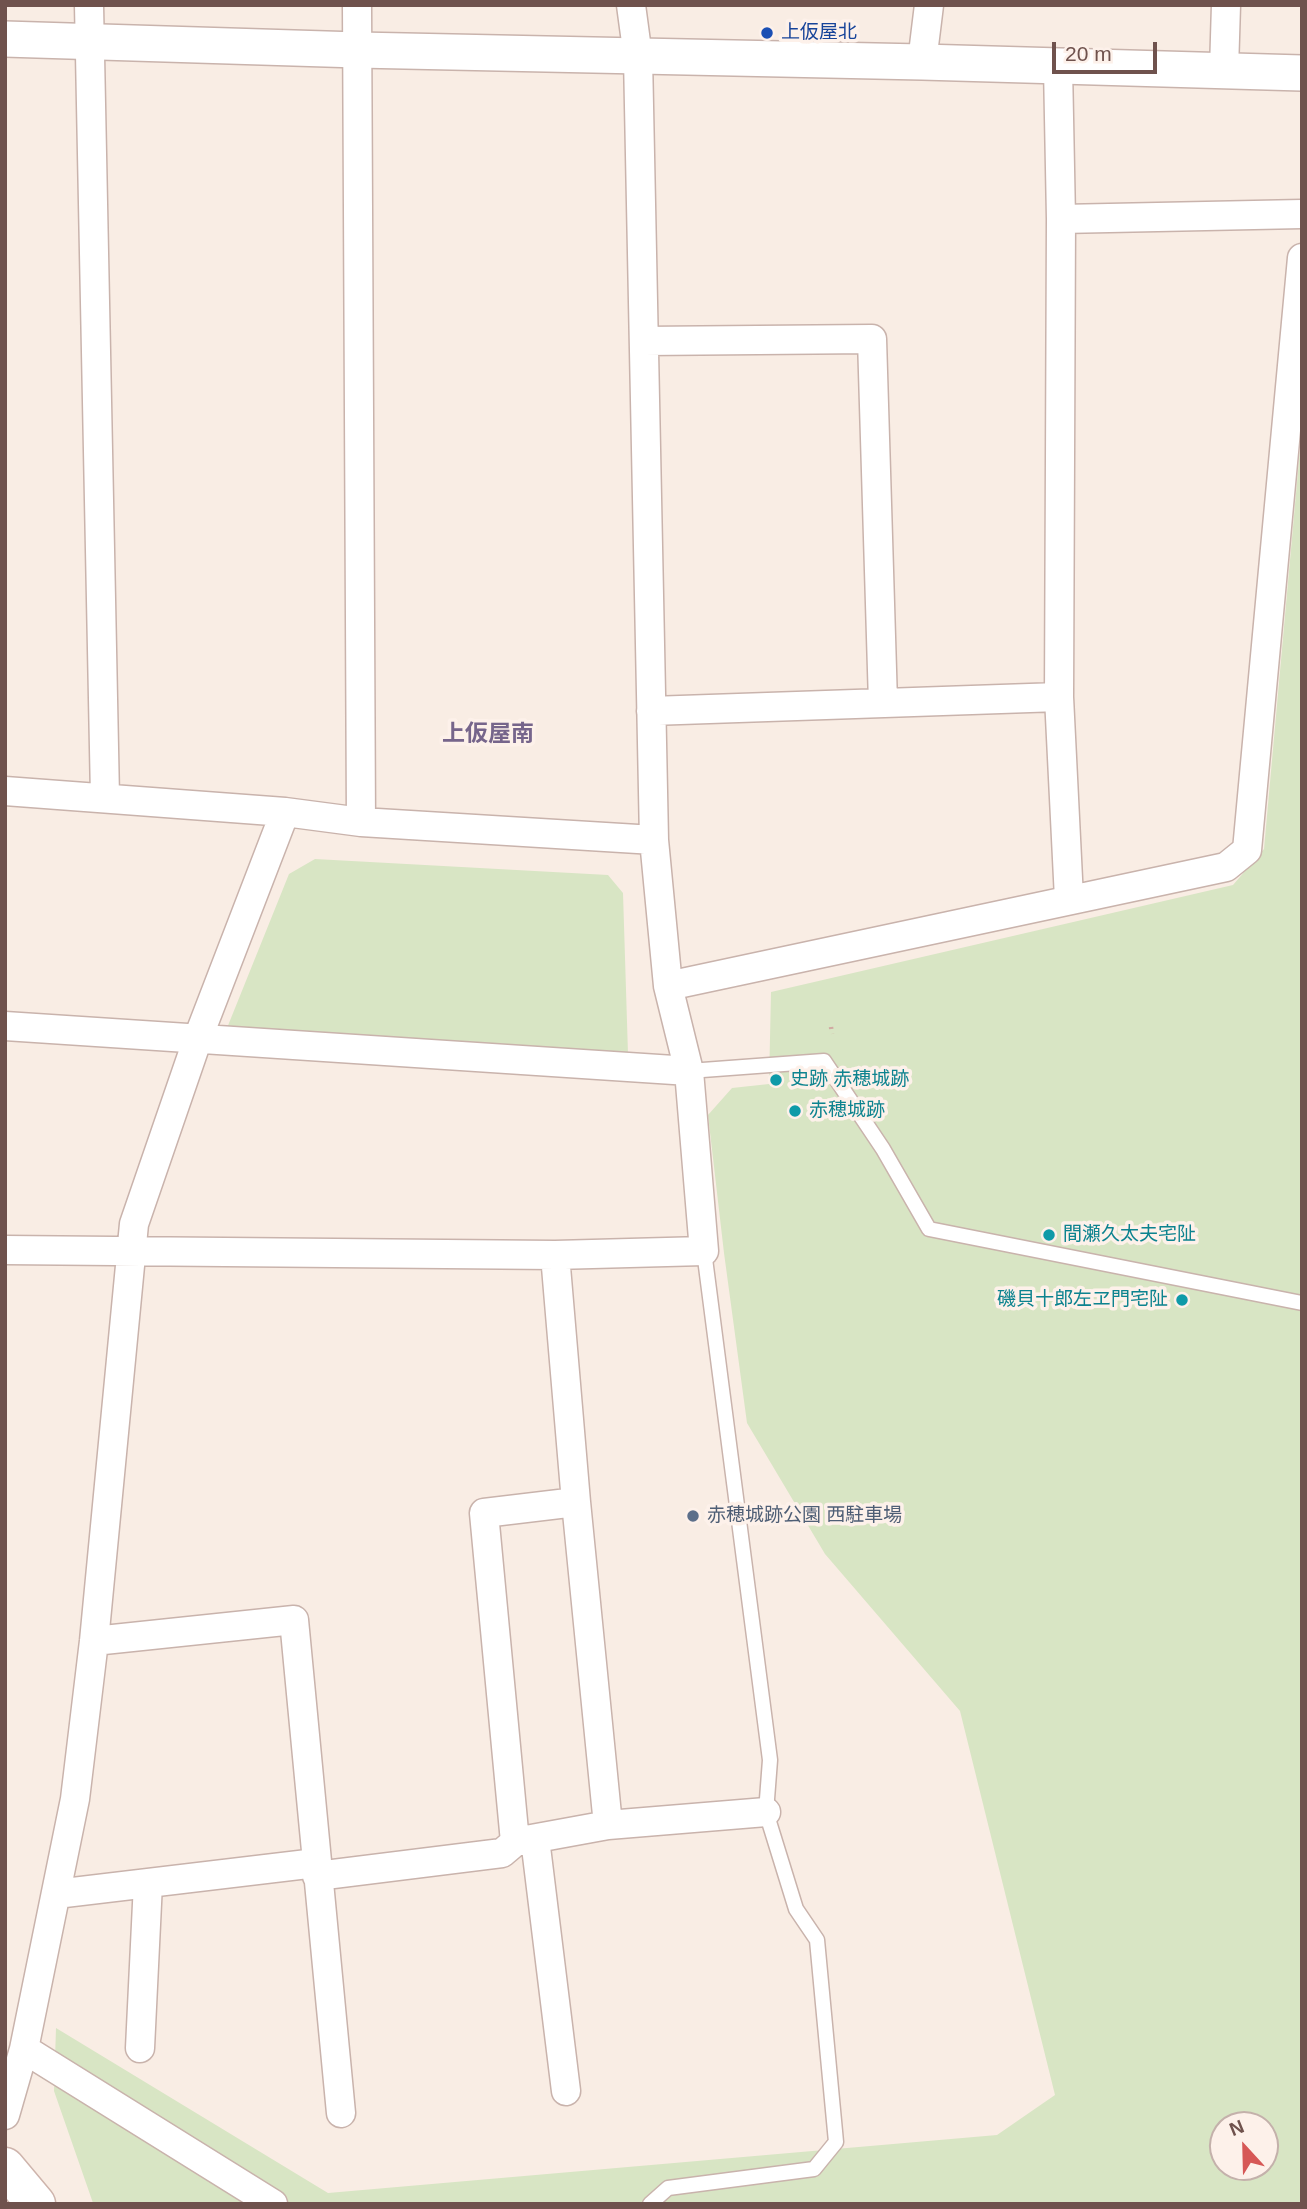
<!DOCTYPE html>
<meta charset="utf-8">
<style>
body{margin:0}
#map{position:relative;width:1307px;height:2209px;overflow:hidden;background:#f9ede4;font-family:Arial,sans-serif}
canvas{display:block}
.frame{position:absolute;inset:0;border:7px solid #6f524d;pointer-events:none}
.north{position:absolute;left:1209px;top:2111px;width:70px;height:70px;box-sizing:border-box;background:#fdf1ea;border:2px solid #c4b1ab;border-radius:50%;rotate:338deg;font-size:19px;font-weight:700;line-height:28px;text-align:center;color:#6f524d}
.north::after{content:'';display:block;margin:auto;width:24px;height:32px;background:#d65856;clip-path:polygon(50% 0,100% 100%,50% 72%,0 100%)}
.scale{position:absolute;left:1052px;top:42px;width:105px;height:32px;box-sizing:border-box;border:4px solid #6f524d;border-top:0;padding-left:9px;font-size:21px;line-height:24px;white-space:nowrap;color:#6f524d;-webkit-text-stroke:5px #fdf1ea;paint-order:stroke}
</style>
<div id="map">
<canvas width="1307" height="2209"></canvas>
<div class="frame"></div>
<div class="north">N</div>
<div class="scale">20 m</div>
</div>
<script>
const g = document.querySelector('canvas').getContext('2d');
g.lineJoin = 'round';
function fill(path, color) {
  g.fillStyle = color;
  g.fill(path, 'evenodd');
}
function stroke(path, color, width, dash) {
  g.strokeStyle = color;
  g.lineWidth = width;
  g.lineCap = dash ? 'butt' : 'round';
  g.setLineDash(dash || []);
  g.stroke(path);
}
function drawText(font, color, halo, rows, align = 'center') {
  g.font = font + ' Arial,"Noto Sans JP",sans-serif';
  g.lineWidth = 7;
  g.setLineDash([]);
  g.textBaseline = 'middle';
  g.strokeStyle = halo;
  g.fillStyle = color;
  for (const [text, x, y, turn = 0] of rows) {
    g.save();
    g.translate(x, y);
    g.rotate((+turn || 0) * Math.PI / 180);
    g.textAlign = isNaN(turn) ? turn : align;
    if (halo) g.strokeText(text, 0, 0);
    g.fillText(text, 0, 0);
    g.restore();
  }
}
fill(new Path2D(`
 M1302,427V2204L93,2203L54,2091L56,2028L328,2193L997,2135L1055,2095L960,1711L825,1554L747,1423L724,1253L708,1115L732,1088L769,1084L771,992L1233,885L1264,849ZM1223,2125H1265V2167H1223Z
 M315,859L608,875L623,893L628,1054L227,1028L289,874Z`), '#d8e5c4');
const service = new Path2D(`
 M689,1071L824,1061L883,1149L929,1229L1302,1303
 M650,2204L668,2188L814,2169L836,2142L817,1940L796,1909L766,1812L770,1760L704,1251`);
const minor = new Path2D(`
 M89,5L105,797
 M357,5L361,822
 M922,62L929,5
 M1058,67L1061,219L1059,697L1069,899
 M1224,70L1226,5
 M1061,219L1302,214
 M644,341L872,339L883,703
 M651,711L1059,697
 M5,791L285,812L361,822L654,840
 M668,986L1226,867L1247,850L1302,258
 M5,1026L689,1071
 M5,1250L555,1255L704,1251L689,1071L668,986L654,840L638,57L631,5
 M94,1641L294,1620L341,2113
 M608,1825L766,1812
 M535,1839L566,2091
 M515,1842L484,1513L576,1502
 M317,1876L502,1853L515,1842L608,1825L576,1502L555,1255
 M56,1894L316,1863
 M140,2048L148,1883
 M24,2049L273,2204
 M5,2115L24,2049L75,1799L94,1641L134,1224L198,1038L285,812`);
const tertiary = new Path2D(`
 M5,39L358,50L922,62L1302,73`);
const secondary = new Path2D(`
 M5,2167L36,2204`);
stroke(service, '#c9b3ac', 17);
stroke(minor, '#c9b3ac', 31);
stroke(tertiary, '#c9b3ac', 38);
stroke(secondary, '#ceb4ac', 41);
stroke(new Path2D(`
 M831,1027L832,1034`), '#d0aaa2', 4.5, [2, 5]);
stroke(service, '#fff', 14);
stroke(minor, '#fff', 28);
stroke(tertiary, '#fff', 35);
stroke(secondary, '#fff', 38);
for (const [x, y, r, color] of [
 [767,33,7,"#1a4fb4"],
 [776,1080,7,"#0f9aa8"],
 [795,1111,7,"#0f9aa8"],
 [1049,1235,7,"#0f9aa8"],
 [1182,1300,7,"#0f9aa8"],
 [693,1516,7,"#5c6f8a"]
]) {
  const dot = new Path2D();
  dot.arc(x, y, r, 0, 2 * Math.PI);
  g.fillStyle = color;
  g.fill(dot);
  stroke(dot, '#fdf1ea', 2.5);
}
drawText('19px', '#164399', '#fdf1ea', [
 ["上仮屋北",781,33]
], 'left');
drawText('19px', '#0d838f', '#fdf1ea', [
 ["史跡 赤穂城跡",790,1080],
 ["赤穂城跡",809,1111],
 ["間瀬久太夫宅阯",1063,1235],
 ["磯貝十郎左ヱ門宅阯",1168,1300,"right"]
], 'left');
drawText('19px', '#4e5e75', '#fdf1ea', [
 ["赤穂城跡公園 西駐車場",707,1516]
], 'left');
drawText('bold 23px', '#76658b', '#fdf1ea', [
 ["上仮屋南",488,735]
]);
</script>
